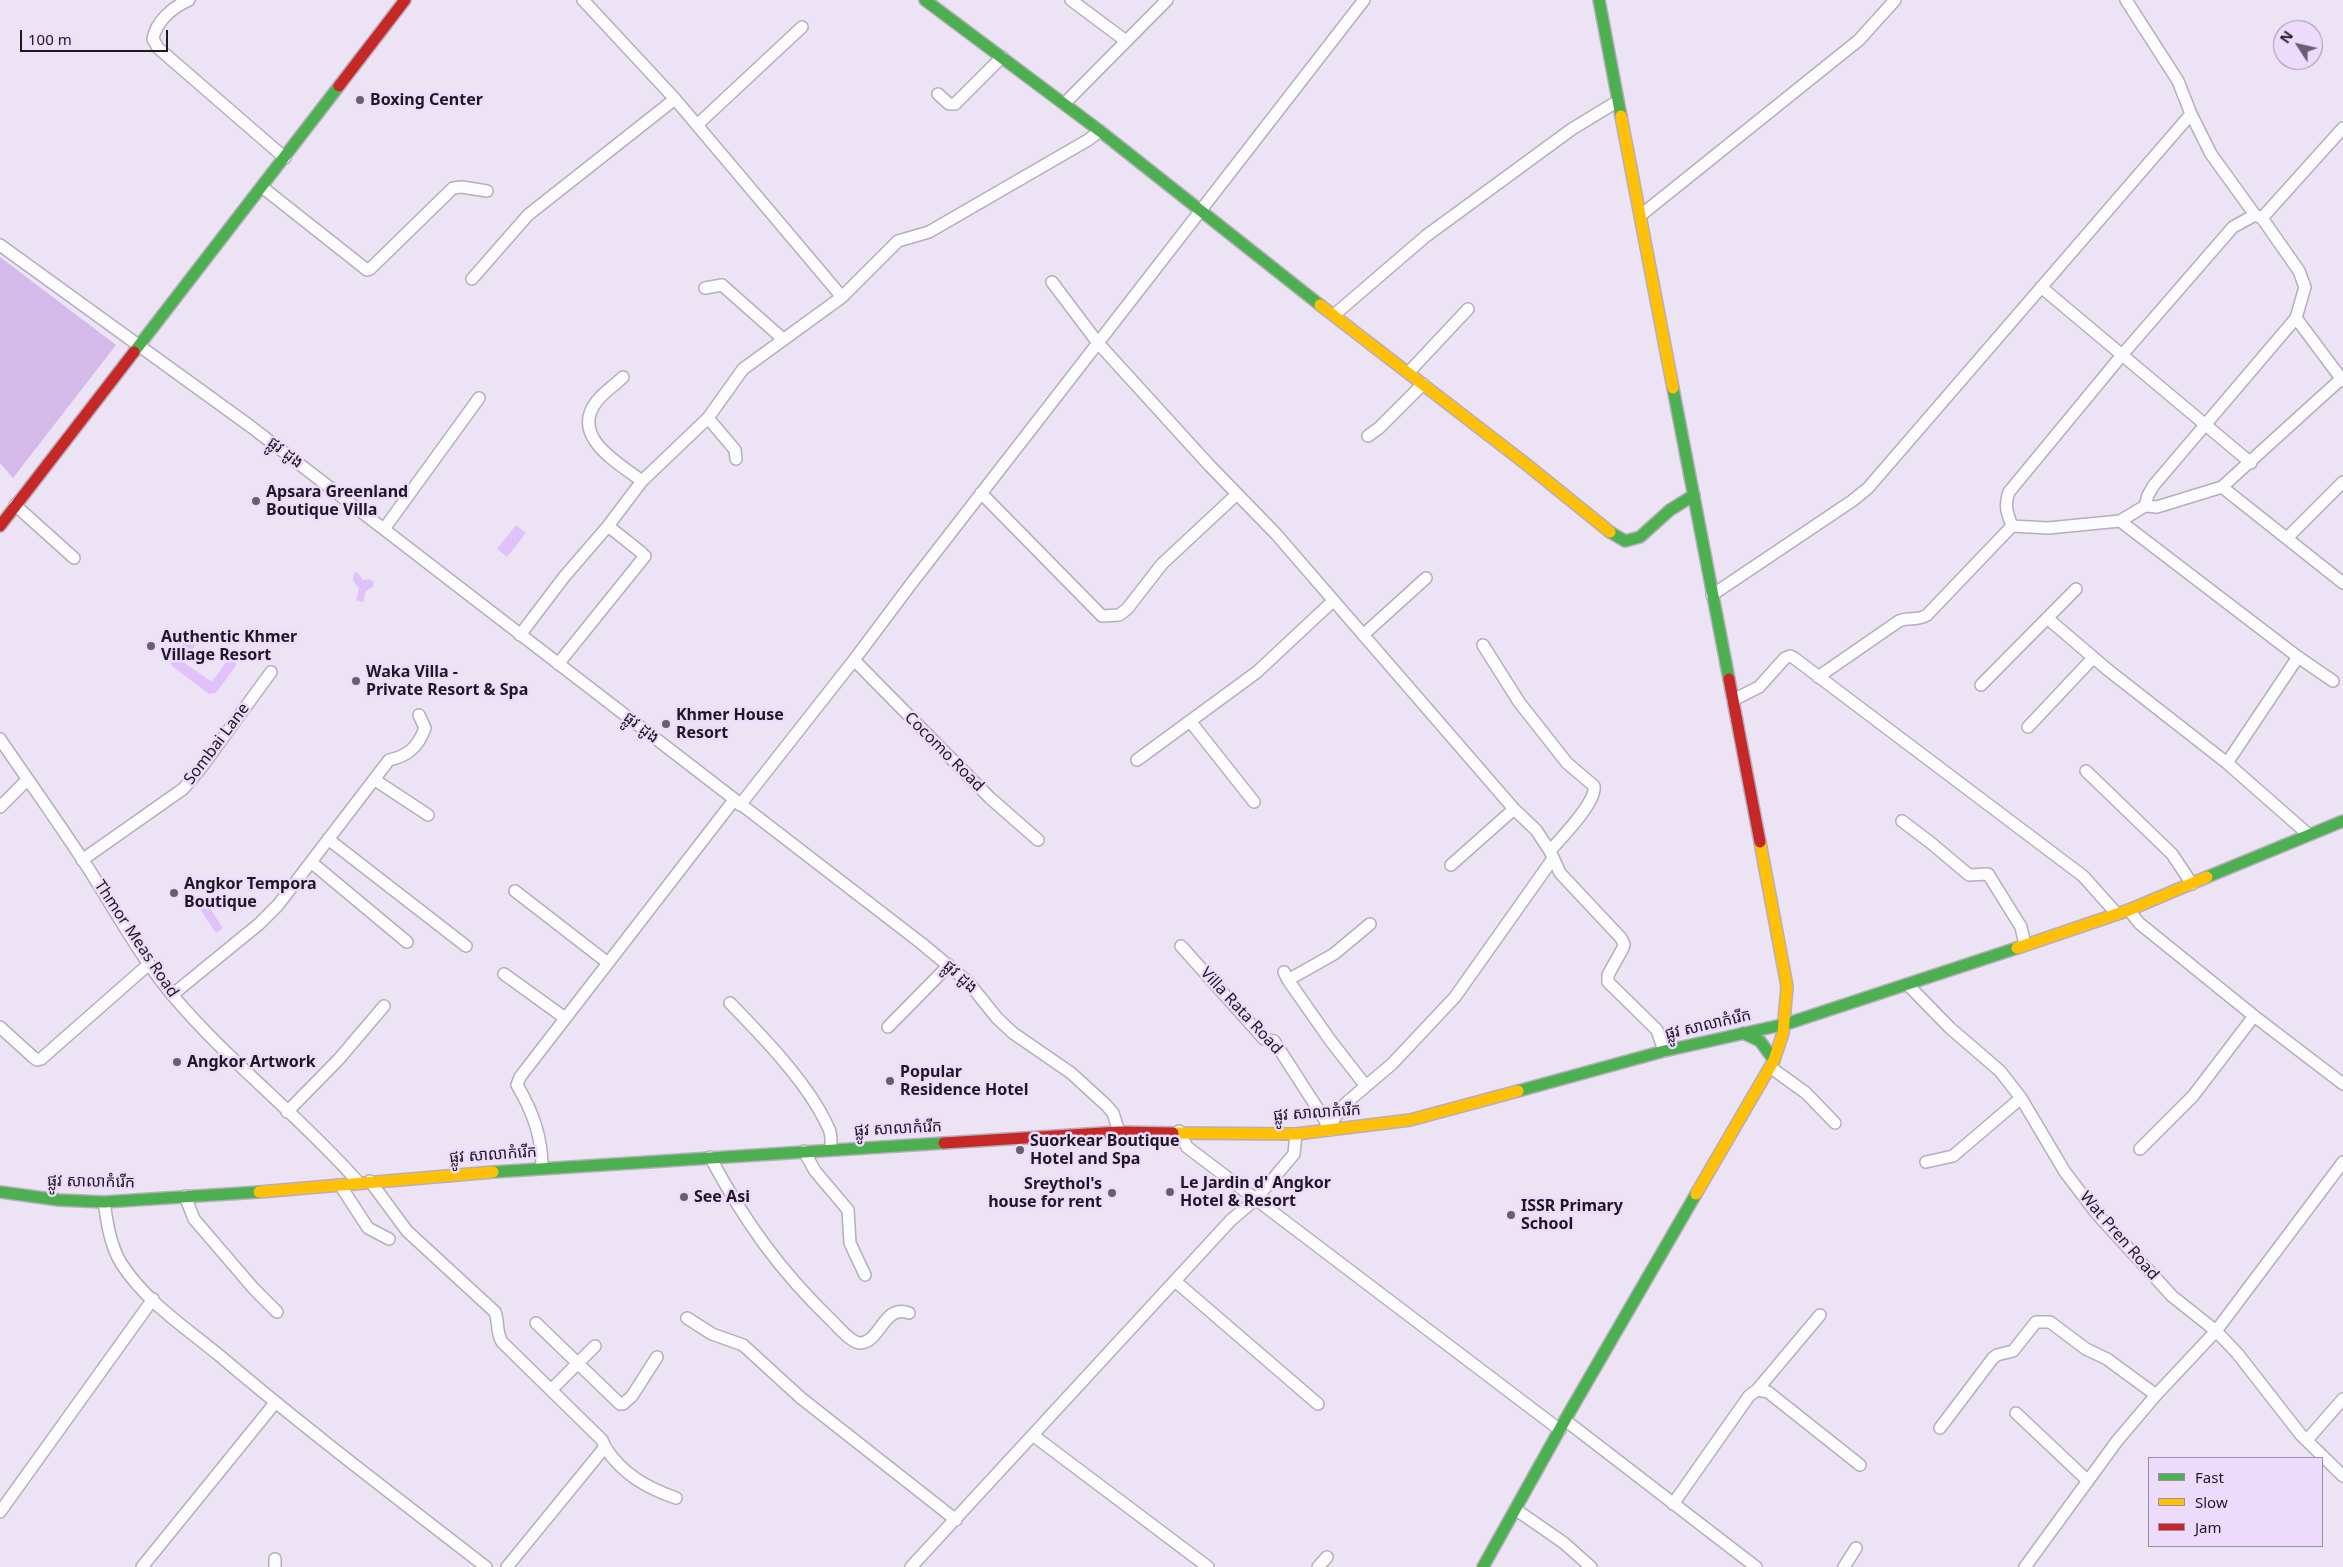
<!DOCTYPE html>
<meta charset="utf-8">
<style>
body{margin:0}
#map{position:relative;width:2343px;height:1567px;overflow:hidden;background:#ece3f4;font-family:"Noto Sans",sans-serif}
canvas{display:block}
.legend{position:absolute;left:2148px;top:1457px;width:175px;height:90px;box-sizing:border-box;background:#eddbfc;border:1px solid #9b8da6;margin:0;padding:6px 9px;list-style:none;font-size:15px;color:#1f1824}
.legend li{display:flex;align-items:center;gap:10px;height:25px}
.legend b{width:25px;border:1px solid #9b8da6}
.north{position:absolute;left:2273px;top:20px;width:50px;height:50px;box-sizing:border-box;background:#eddbfc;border:1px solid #9b8da6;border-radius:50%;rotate:305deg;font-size:14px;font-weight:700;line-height:20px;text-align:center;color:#1f1824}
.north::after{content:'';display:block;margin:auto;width:18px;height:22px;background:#675f6d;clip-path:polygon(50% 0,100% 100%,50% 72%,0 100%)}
.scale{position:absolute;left:20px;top:30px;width:148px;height:22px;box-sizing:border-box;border:2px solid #1f1824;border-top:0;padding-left:6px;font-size:15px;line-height:18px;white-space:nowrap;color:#1f1824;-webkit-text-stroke:4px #eddbfc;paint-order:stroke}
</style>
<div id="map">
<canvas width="2343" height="1567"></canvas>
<ul class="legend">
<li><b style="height:6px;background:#4caf50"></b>Fast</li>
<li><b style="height:6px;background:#ffc107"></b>Slow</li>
<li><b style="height:6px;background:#c62828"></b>Jam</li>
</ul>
<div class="north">N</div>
<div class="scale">100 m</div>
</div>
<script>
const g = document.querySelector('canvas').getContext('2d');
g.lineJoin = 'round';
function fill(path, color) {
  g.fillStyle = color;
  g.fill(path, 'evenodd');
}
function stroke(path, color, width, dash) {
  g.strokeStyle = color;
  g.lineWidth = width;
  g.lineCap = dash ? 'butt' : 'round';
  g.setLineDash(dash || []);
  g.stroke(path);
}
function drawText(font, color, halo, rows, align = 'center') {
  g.font = font + ' "Noto Sans","Noto Sans Khmer",sans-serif';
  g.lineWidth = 5;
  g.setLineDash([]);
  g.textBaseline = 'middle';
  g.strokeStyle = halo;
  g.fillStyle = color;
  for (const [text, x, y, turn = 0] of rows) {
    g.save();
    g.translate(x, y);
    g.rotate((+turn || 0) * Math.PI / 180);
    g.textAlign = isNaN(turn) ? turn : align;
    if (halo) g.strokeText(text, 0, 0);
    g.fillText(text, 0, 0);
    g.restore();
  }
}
fill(new Path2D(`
 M0,257L116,345L13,478L0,463Z`), '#d4b9e9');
fill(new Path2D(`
 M516,525L526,533L507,557L497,549Z
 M354,572L358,573L363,580L370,579L374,582L373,587L366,591L363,602L356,600L359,589L353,580Z
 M192,631L201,638L183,662L212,682L229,658L237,664L216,693L209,694L172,666L171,660Z
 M207,904L223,928L216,933L200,909Z`), '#e1c1fa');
const street = new Path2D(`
 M189,0C173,7 156,21 153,39L158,48L285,158
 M583,0L675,99L842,297
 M1071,0L1126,41
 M2126,0L2178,81L2191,114L2211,154L2255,215
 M938,94L949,104H955L1002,57
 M1064,104L1167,0
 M697,125L802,27
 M262,187L367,270L370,269L453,188L462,187L487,191
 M1641,215L1859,40L1895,0
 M2262,218L2343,128
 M0,245L250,426L921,943L968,982L997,1018L1013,1033L1071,1073L1106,1105L1113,1113L1119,1132
 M472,279L528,215L675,99
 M1052,282L1098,343L1209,465L1276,534L1514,809L1536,830L1550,851L1560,873L1621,938L1624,944L1623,948L1608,975V982L1657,1030L1664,1051
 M2041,287L2251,463
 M705,288L722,285L783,339
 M1334,315L1426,236L1572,129L1618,101
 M1408,373L1468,309
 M623,377C615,385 604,392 597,401C569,436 618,463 642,481
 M2341,379L2222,487L2157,507L2145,506L2120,521L2048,528L2012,526C2007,513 2004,505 2009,492L2122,355L2233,227L2255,215L2262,218L2299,271L2305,287L2296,318L2343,381
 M708,418L735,450L736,459
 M1368,436L1379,428L1423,384
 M2222,487L2343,583
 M981,493L1102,616L1119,615L1127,609L1162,564L1237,494
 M15,505L74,558
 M2145,506L2148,495L2154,485L2296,318
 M2120,521L2298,657L2333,681
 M608,526L642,553
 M384,529L479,398
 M2287,538L2343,482
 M1712,595L1852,501L1868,488L2191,114
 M2047,618L2108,670L2227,763L2309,835
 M520,635L564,577L608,526L642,481L708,418L743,369L842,297L898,241L929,232L1088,140L1100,131
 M1363,635L1426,578
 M1483,645L1519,702L1567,763L1594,786C1597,802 1561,838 1550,851
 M854,660L990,798L1038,840
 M558,664L645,556
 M1818,677L1899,621C1909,617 1918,621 1927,615L2012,526
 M1981,685L2076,589
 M1733,700L1759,687L1785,658L1790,656L1794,658L2083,876L2117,914
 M1190,721L1254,802
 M2028,727L2093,658
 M0,739C30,783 61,826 90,871C117,914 142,959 174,997C231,1064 301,1117 359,1183
 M1137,760L1257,672L1333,601
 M2227,763L2298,657
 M2086,771L2172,854L2192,884
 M375,780L428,815
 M740,805L854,660L911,584L1364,0
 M0,807L27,780
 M1902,821L1931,843L1969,875L1988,874L2021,927L2025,945
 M328,839L466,946
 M82,860L183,789L201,768L271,672
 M311,862L407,942
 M1451,865L1514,809
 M515,891L608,963
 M2129,910L2139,923L2254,1016L2343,1084
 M1181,946L1264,1039L1274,1041L1325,1120L1328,1130
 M1284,972L1288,980L1334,954L1370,924
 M504,974L565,1018
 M1288,980L1330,1040L1365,1085
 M1908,985L1950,1028L2000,1071L2021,1098L2065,1172L2097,1214L2172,1296L2216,1331L2237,1353L2301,1435L2343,1476
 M172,995L259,924L278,905L389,760C408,756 418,747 425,728L419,715
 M730,1003C763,1037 809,1084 828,1127C832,1133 831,1142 831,1149
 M0,1027L33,1057L37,1060L41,1059L149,964
 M888,1027L949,965
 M1770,1067L1806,1093L1835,1123
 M287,1112L339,1059L384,1006
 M1329,1130L1334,1119L1346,1103L1392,1064L1455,997L1552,860
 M1179,1131L1187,1147L1560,1430
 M2140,1149L2193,1096L2254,1016
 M804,1151L815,1171L848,1210L850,1243L865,1275
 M710,1157C745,1222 780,1271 833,1322C839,1328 852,1343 860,1343C880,1343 884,1303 909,1313
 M1926,1162L1953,1156L2021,1098
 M542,1168C542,1137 533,1112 517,1085L520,1077L734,800
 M370,1181L407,1231L495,1312C499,1323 496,1332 502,1342L602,1440L605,1447L507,1567
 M340,1185L368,1228L389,1239
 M185,1196L194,1219L254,1289L277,1312
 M104,1202C107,1222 110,1245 121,1263C145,1301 186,1328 220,1356C306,1429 397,1498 486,1567
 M1175,1281L1318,1404
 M687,1318L712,1334L743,1345L801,1398L956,1520
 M536,1323L620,1404H623L632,1396L657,1357
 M551,1390L595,1346
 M1757,1390L1820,1315
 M2016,1413L2088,1481
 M1565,1420L1756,1567
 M1940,1428L1993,1358L1997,1355L2013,1351L2036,1322H2050L2086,1349L2107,1359L2156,1395
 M1034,1436L1208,1567
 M2307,1440L2343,1399
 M605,1447C622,1474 647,1488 676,1498
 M1673,1504L1749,1396L1757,1390L1768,1392L1860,1465
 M1515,1509L1564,1543L1591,1567
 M0,1512L153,1299
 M142,1567L275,1403
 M275,1567V1559
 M911,1567L1231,1220L1256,1199L1294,1154L1296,1134
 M1318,1567L1327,1557
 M1844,1567L1856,1548
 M2025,1567L2117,1441L2156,1395L2216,1331L2343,1162`);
const fast = new Path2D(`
 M925,0L1100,131L1320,305
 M1599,0L1621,116
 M134,352L339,86
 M1673,388L1729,679
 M1610,532L1625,541L1640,537L1670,510L1694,495
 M2207,877L2343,821
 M1743,1033L1760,1041L1774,1060
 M1518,1091L1664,1051L1786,1024L2017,948
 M493,1172L944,1143
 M0,1192L59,1200L104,1202L259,1192
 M1483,1567L1565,1420L1696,1194`);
const slow = new Path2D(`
 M1621,116L1673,388
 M1320,305L1526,464L1610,532
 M2017,948L2129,910L2207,877
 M1173,1133L1296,1134L1410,1120L1518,1091
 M259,1192L493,1172
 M1696,1194L1774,1060L1783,1033L1787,986L1760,842`);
const jam = new Path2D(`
 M339,86L405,0
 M0,526L134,352
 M1729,679L1760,842
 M944,1143L1119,1132L1173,1133`);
stroke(street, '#b6aebb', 14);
stroke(fast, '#b6aebb', 14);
stroke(slow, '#b6aebb', 14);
stroke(jam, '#b6aebb', 14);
stroke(street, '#fcfbfd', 11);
stroke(fast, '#4caf50', 11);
stroke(slow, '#ffc107', 11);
stroke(jam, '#c62828', 11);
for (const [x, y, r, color] of [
 [360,100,5,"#675f6d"],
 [256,501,5,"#675f6d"],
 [151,646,5,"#675f6d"],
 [356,681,5,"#675f6d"],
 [666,724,5,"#675f6d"],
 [174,893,5,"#675f6d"],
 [177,1062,5,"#675f6d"],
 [890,1081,5,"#675f6d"],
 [1020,1150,5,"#675f6d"],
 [1170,1192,5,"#675f6d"],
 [1112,1193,5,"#675f6d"],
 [684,1197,5,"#675f6d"],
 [1511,1215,5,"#675f6d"]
]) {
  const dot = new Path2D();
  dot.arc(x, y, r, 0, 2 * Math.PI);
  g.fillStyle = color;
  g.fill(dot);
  stroke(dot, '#eddbfc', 2);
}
drawText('bold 16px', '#1f1824', '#eddbfc', [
 ["Boxing Center",370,100],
 ["Apsara Greenland",266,492],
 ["Boutique Villa",266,510],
 ["Authentic Khmer",161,637],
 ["Village Resort",161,655],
 ["Waka Villa -",366,672],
 ["Private Resort & Spa",366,690],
 ["Khmer House",676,715],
 ["Resort",676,733],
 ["Angkor Tempora",184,884],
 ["Boutique",184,902],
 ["Angkor Artwork",187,1062],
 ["Popular",900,1072],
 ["Residence Hotel",900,1090],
 ["Suorkear Boutique",1030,1141],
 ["Hotel and Spa",1030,1159],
 ["Le Jardin d' Angkor",1180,1183],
 ["Hotel & Resort",1180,1201],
 ["Sreythol's",1102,1184,"right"],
 ["house for rent",1102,1202,"right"],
 ["See Asi",694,1197],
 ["ISSR Primary",1521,1206],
 ["School",1521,1224]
], 'left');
drawText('16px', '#1f1824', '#eddbfc', [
 ["ផ្លូវ ដូង",285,453,38],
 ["ផ្លូវ ដូង",641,728,38],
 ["Sombai Lane",217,744,-53],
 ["Cocomo Road",944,752,45],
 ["Thmor Meas Road",136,939,56],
 ["ផ្លូវ ដូង",960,977,43],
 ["Villa Rata Road",1241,1011,47],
 ["ផ្លូវ សាលាកំរើក",1708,1025,-13],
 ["ផ្លូវ សាលាកំរើក",1317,1113,-4],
 ["ផ្លូវ សាលាកំរើក",898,1129,-3],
 ["ផ្លូវ សាលាកំរើក",493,1155,-4],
 ["ផ្លូវ សាលាកំរើក",91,1182,1],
 ["Wat Pren Road",2119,1236,49]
]);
</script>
